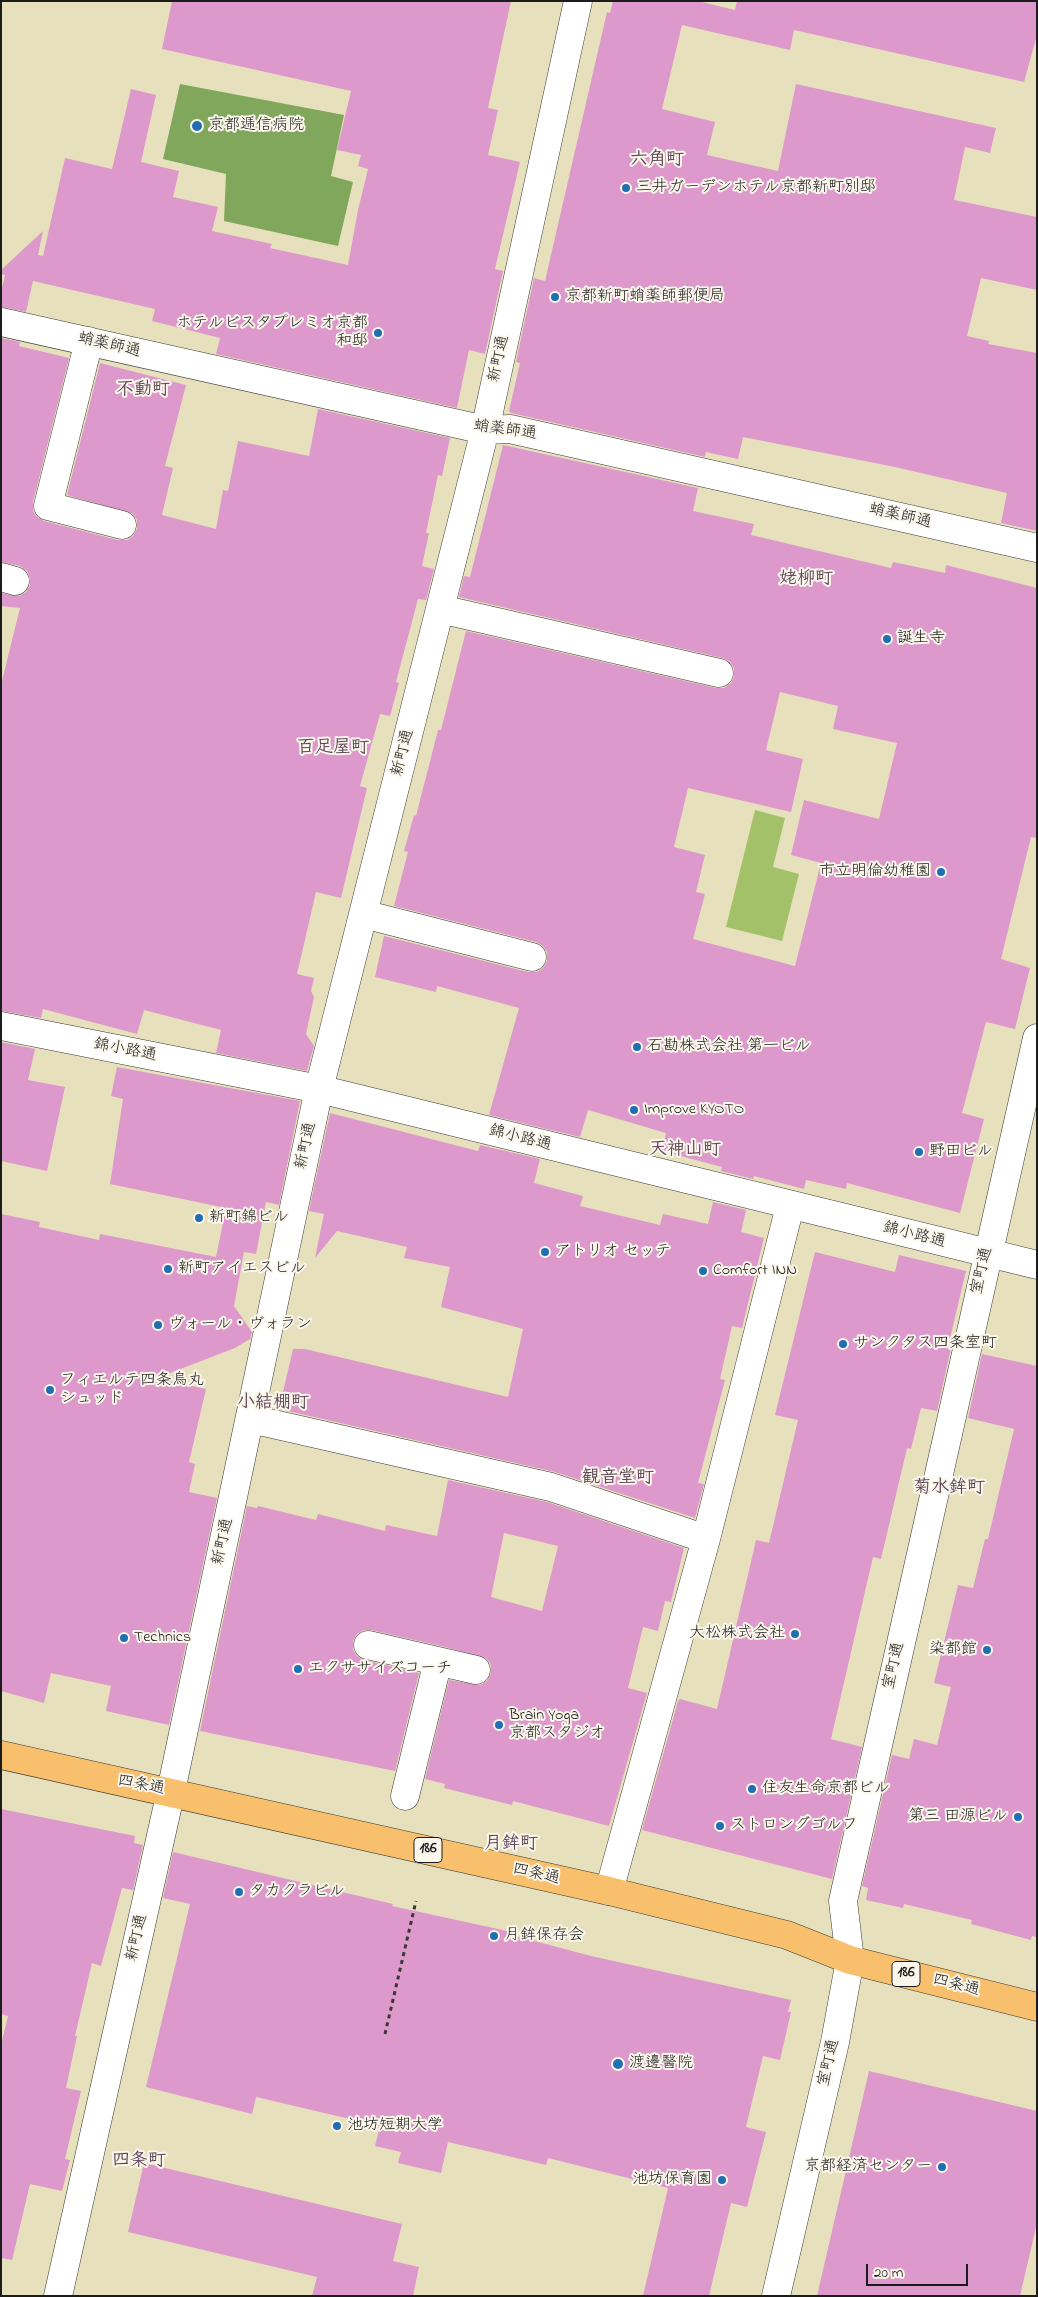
<!DOCTYPE html>
<meta charset="utf-8">
<style>
body{margin:0}
#map{position:relative;width:1038px;height:2297px;overflow:hidden;background:#e7e0bd;font-family:"Indie Flower",sans-serif}
canvas{display:block}
.frame{position:absolute;inset:0;border:2px solid #1c1c1c;pointer-events:none}
.scale{position:absolute;left:866px;top:2264px;width:102px;height:22px;box-sizing:border-box;border:2px solid #1c1c1c;border-top:0;padding-left:6px;font-size:15px;line-height:18px;white-space:nowrap;color:#1c1c1c;-webkit-text-stroke:4px #fbf7ec;paint-order:stroke}
</style>
<div id="map">
<canvas width="1038" height="2297"></canvas>
<div class="frame"></div>
<div class="scale">20 m</div>
</div>
<script>
const g = document.querySelector('canvas').getContext('2d');
g.lineJoin = 'round';
function fill(path, color) {
  g.fillStyle = color;
  g.fill(path, 'evenodd');
}
function stroke(path, color, width, dash) {
  g.strokeStyle = color;
  g.lineWidth = width;
  g.lineCap = dash ? 'butt' : 'round';
  g.setLineDash(dash || []);
  g.stroke(path);
}
function drawText(font, color, halo, rows, align = 'center') {
  g.font = font + ' "Indie Flower","Klee One",sans-serif';
  g.lineWidth = 4;
  g.setLineDash([]);
  g.textBaseline = 'middle';
  g.strokeStyle = halo;
  g.fillStyle = color;
  for (const [text, x, y, turn = 0] of rows) {
    g.save();
    g.translate(x, y);
    g.rotate((+turn || 0) * Math.PI / 180);
    g.textAlign = isNaN(turn) ? turn : align;
    if (halo) g.strokeText(text, 0, 0);
    g.fillText(text, 0, 0);
    g.restore();
  }
}
fill(new Path2D(`
 M755,810L785,818L773,867L799,874L782,941L726,927Z`), '#a2c169');
fill(new Path2D(`
 M180,84L344,115L331,176L353,182L338,246L224,221L226,174L163,159Z`), '#81a75d');
fill(new Path2D(`
 M172,1H511L488,108L498,110L488,155L520,162L495,269L503,271L485,354L469,350L457,408L216,354L220,338L152,321L155,309L33,281L26,312L1,307V292L5,275L1,274V270L43,231L38,255L43,256L65,158L112,169L131,89L156,95L141,162L179,171L173,197L218,207L212,231L272,244L270,248L348,265L358,210L368,169L358,166L361,155L337,150L351,91L162,49Z
 M613,1H698L735,10L737,1H1037V35L1024,82L794,30L790,50L682,25L662,109L715,122L707,155L778,171L796,84L996,128L990,153L965,147L954,200L1037,217V290L981,278L967,336L989,341L988,344L1037,353V531L1001,523L1007,493L895,467L743,437L738,459L706,452L705,457L511,413L509,411L520,363L516,362L534,278L545,281L607,12L610,13Z
 M1,338L20,342L19,346L69,358L33,502V511L37,517L44,521L118,540H127L133,536L137,529V520L133,514L67,495L100,363L186,385L165,466L173,468L162,515L216,529L223,490L228,491L238,441L309,456L318,409L450,438L442,476L438,475L426,533H429L422,566L434,569L426,600L418,599L396,682L399,683L390,716L380,714L360,786L367,788L341,898L316,892L297,974L314,978L311,991L314,997L306,1034L314,1046L307,1071L216,1053L221,1030L144,1010L137,1034L43,1009L41,1018L1,1011V685L20,608L1,606V593L19,596L26,592L30,585V578L27,571L20,566L1,562Z
 M503,445L698,488L693,511L754,524L751,535L891,568L893,562L945,573L946,565L1037,588V838L1031,837L1001,959L1030,968L1015,1029L986,1022L962,1113L984,1119L960,1213L847,1183L846,1189L806,1180L804,1189L754,1176L753,1179L721,1171L722,1167L662,1151L666,1133L588,1110L580,1137L489,1115L519,1008L437,986L436,992L375,977L384,936L528,972H537L543,968L547,961V952L543,946L536,942L394,906L408,852L404,851L414,815L416,816L438,730H441L466,631L716,688H724L731,683L734,677V668L729,661L722,658L459,597L464,576L470,577ZM780,692L838,706L833,729L897,743L879,819L804,800L791,855L821,863L795,966L693,939L705,894L696,892L705,855L674,847L688,788L791,812L803,759L766,750Z
 M1,1042L35,1049L28,1080L65,1087L47,1171L1,1161Z
 M117,1067L300,1101L279,1205L266,1202L256,1254L244,1252L234,1306L252,1332L250,1339L235,1348L157,1378L206,1389L189,1462L195,1464L189,1492L217,1498L169,1725L106,1711L111,1686L51,1673L44,1703L1,1691V1214L40,1222L39,1227L99,1240L100,1234L216,1257L226,1208L110,1184L123,1099L111,1096Z
 M330,1113L478,1151L480,1145L540,1159L534,1183L583,1196L580,1206L660,1225L663,1214L708,1224L713,1202L746,1210L741,1232L764,1238L742,1328L732,1326L720,1379L725,1380L698,1483L704,1484L695,1518L555,1472L279,1409L293,1349H305L508,1397L523,1329L441,1307L450,1267L404,1258L407,1247L337,1231L315,1258L324,1214L309,1211Z
 M815,1252L895,1272L899,1255L966,1271L948,1347L951,1348L937,1411L921,1408L911,1449L907,1448L881,1559L873,1557L831,1739L862,1747L832,1879L642,1830L678,1701L680,1699L717,1709L756,1540L769,1543L798,1420L775,1415Z
 M982,1354L1037,1366V1937L1032,1936L1031,1940L971,1924L972,1920L904,1904L903,1908L866,1900L868,1888L862,1886L892,1755L909,1759L914,1739L937,1745L951,1687L934,1683L958,1585L973,1588L985,1539H988L1014,1429L968,1418Z
 M448,1480L547,1502L684,1548L671,1602L665,1601L658,1631L643,1627L628,1688L647,1693L609,1826L513,1801L512,1805L444,1788L445,1784L425,1779L449,1680L480,1685L487,1681L491,1673V1665L486,1658L441,1646L371,1630H364L357,1634L353,1641V1650L357,1656L364,1660L419,1673L395,1771L200,1731L247,1506L257,1508L258,1506L316,1520L318,1514L385,1531L386,1525L437,1536ZM504,1533L558,1546L542,1611L491,1597Z
 M1,1809L135,1836L134,1843L143,1845L133,1890L122,1888L101,1966L92,1963L75,2036H77L66,2088L81,2091L65,2159L70,2160L62,2191L30,2184L12,2260L1,2258V2045L8,2016L1,2014Z
 M173,1852L393,1904L392,1906L512,1932V1935L591,1956L791,2000L788,2012H791L780,2060L763,2056L746,2127L766,2132L747,2207L731,2203L709,2296H643L668,2188L548,2158L546,2165L448,2142L441,2173L398,2163L401,2152L375,2146L380,2126L256,2097L252,2114L146,2087L190,1904L163,1898Z
 M869,2071L1037,2111V2223L1020,2296H817Z
 M144,2163L402,2224L393,2261L419,2267L413,2296H312L317,2277L128,2232Z`), '#d9c');
const minor = new Path2D(`
 M1,322L485,430L510,429L1037,548
 M89,341L48,506L122,525
 M1,577L15,581
 M440,609L719,673
 M363,914L532,957
 M1,1026L319,1089L1037,1265
 M251,1419L551,1487L706,1539
 M368,1645L476,1670
 M405,1796L438,1661
 M609,1891L706,1539L790,1206
 M58,2296L171,1791L319,1089L485,430L578,1
 M776,2296L835,2042L850,1960L843,1901L1037,1038`);
const major = new Path2D(`
 M1,1755L609,1891L787,1935L850,1960L1037,2007`);
stroke(minor, '#3a3934', 29);
stroke(major, '#3a3934', 29);
stroke(new Path2D(`
 M385,2034L416,1901`), '#3a3934', 3, [4, 4]);
stroke(minor, '#fff', 28);
stroke(major, '#f8bf6c', 28);
for (const [x, y, r, color] of [
 [197,126,6,"#1f6fb2"],
 [626,188,5,"#1f6fb2"],
 [555,297,5,"#1f6fb2"],
 [378,333,5,"#1f6fb2"],
 [887,639,5,"#1f6fb2"],
 [941,872,5,"#1f6fb2"],
 [637,1047,5,"#1f6fb2"],
 [634,1110,5,"#1f6fb2"],
 [919,1152,5,"#1f6fb2"],
 [199,1218,5,"#1f6fb2"],
 [545,1252,5,"#1f6fb2"],
 [168,1269,5,"#1f6fb2"],
 [703,1271,5,"#1f6fb2"],
 [158,1325,5,"#1f6fb2"],
 [843,1344,5,"#1f6fb2"],
 [50,1390,5,"#1f6fb2"],
 [795,1634,5,"#1f6fb2"],
 [124,1638,5,"#1f6fb2"],
 [987,1650,5,"#1f6fb2"],
 [298,1669,5,"#1f6fb2"],
 [499,1725,5,"#1f6fb2"],
 [752,1789,5,"#1f6fb2"],
 [1018,1817,5,"#1f6fb2"],
 [720,1826,5,"#1f6fb2"],
 [239,1892,5,"#1f6fb2"],
 [494,1936,5,"#1f6fb2"],
 [618,2064,6,"#1f6fb2"],
 [337,2126,5,"#1f6fb2"],
 [942,2167,5,"#1f6fb2"],
 [722,2180,5,"#1f6fb2"]
]) {
  const dot = new Path2D();
  dot.arc(x, y, r, 0, 2 * Math.PI);
  g.fillStyle = color;
  g.fill(dot);
  stroke(dot, '#fbf7ec', 2);
}
for (const [x, y, w] of [
 [428,1850,28],
 [906,1974,28]
]) {
  const box = new Path2D();
  box.roundRect(x - w / 2, y - 12.5, w, 25, 4);
  g.fillStyle = '#fbf7ec';
  g.fill(box);
  stroke(box, '#1c1c1c', 1);
}
drawText('bold 15px', '#1c1c1c', null, [
 ["186",428,1850],
 ["186",906,1974]
]);
drawText('16px', '#1c1c1c', '#fbf7ec', [
 ["京都逓信病院",208,126],
 ["三井ガーデンホテル京都新町別邸",636,188],
 ["京都新町蛸薬師郵便局",565,297],
 ["ホテルビスタプレミオ京都",368,324,"right"],
 ["和邸",368,342,"right"],
 ["誕生寺",897,639],
 ["市立明倫幼稚園",931,872,"right"],
 ["石勘株式会社 第一ビル",647,1047],
 ["Improve KYOTO",644,1110],
 ["野田ビル",929,1152],
 ["新町錦ビル",209,1218],
 ["アトリオ セッテ",555,1252],
 ["新町アイエスビル",178,1269],
 ["Comfort INN",713,1271],
 ["ヴォール・ヴォラン",168,1325],
 ["サンクタス四条室町",853,1344],
 ["フィエルテ四条烏丸",60,1381],
 ["シュッド",60,1399],
 ["大松株式会社",785,1634,"right"],
 ["Technics",134,1638],
 ["染都館",977,1650,"right"],
 ["エクササイズコーチ",308,1669],
 ["Brain Yoga",509,1716],
 ["京都スタジオ",509,1734],
 ["住友生命京都ビル",762,1789],
 ["第三 田源ビル",1008,1817,"right"],
 ["ストロングゴルフ",730,1826],
 ["タカクラビル",249,1892],
 ["月鉾保存会",504,1936],
 ["渡邊醫院",629,2064],
 ["池坊短期大学",347,2126],
 ["京都経済センター",932,2167,"right"],
 ["池坊保育園",712,2180,"right"]
], 'left');
drawText('16px', '#1c1c1c', '#fbf7ec', [
 ["蛸薬師通",109,346,13],
 ["新町通",500,359,-78],
 ["蛸薬師通",505,431,8],
 ["蛸薬師通",900,517,13],
 ["新町通",404,753,-76],
 ["錦小路通",125,1051,11],
 ["錦小路通",520,1139,14],
 ["新町通",307,1146,-78],
 ["錦小路通",914,1236,14],
 ["室町通",983,1271,-77],
 ["新町通",224,1542,-78],
 ["室町通",895,1666,-77],
 ["四条通",141,1786,11],
 ["四条通",536,1875,13],
 ["新町通",138,1938,-77],
 ["四条通",956,1986,14],
 ["室町通",830,2063,-77]
]);
drawText('bold 18px', '#60485a', '#fbf7ec', [
 ["六角町",657,161],
 ["不動町",143,391],
 ["姥柳町",806,580],
 ["百足屋町",333,749],
 ["天神山町",685,1151],
 ["小結棚町",273,1404],
 ["観音堂町",618,1479],
 ["菊水鉾町",949,1489],
 ["月鉾町",511,1845],
 ["四条町",139,2162]
]);
</script>
